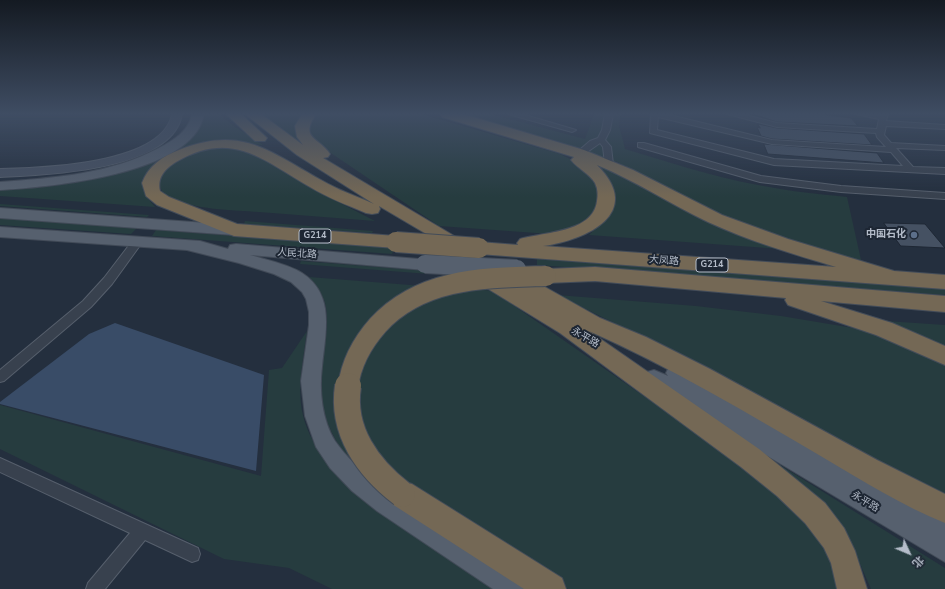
<!DOCTYPE html>
<meta charset="utf-8">
<style>
body{margin:0}
#map{position:relative;width:945px;height:589px;overflow:hidden;background:#242f3e;font-family:"Nunito Sans","Noto Sans SC",sans-serif}
canvas{display:block}
.north{position:absolute;left:889px;top:533px;width:40px;height:40px;-webkit-text-stroke:3px #1d2633;paint-order:stroke;rotate:134deg;font-size:11px;font-weight:700;line-height:16px;text-align:center;color:#b4bcc9}
.north::after{content:'';display:block;margin:auto;width:14px;height:18px;background:#b4bcc9;clip-path:polygon(50% 0,100% 100%,50% 72%,0 100%)}
</style>
<div id="map">
<canvas width="945" height="589"></canvas>
<div class="north">北</div>
</div>
<script>
const g = document.querySelector('canvas').getContext('2d');
g.lineJoin = 'round';
function fill(path, color) {
  g.fillStyle = color;
  g.fill(path, 'evenodd');
}
function stroke(path, color, width, dash) {
  g.strokeStyle = color;
  g.lineWidth = width;
  g.lineCap = dash ? 'butt' : 'round';
  g.setLineDash(dash || []);
  g.stroke(path);
}
function drawText(font, color, halo, rows, align = 'center') {
  g.font = font + ' "Nunito Sans","Noto Sans SC",sans-serif';
  g.lineWidth = 4;
  g.setLineDash([]);
  g.textBaseline = 'middle';
  g.strokeStyle = halo;
  g.fillStyle = color;
  for (const [text, x, y, turn = 0] of rows) {
    g.save();
    g.translate(x, y);
    g.rotate((+turn || 0) * Math.PI / 180);
    g.textAlign = isNaN(turn) ? turn : align;
    if (halo) g.strokeText(text, 0, 0);
    g.fillText(text, 0, 0);
    g.restore();
  }
}
fill(new Path2D(`
 M205,114H220L231,124L263,145L229,141L203,144L144,181L146,196L155,207L0,196V190C60,187 111,181 165,153C182,144 201,135 205,114Z
 M261,114H303C295,123 292,133 302,142L299,144Z
 M316,114H422L560,154L572,160L597,180L599,204L590,217L574,227L550,234L439,226L316,143L308,135L307,125Z
 M461,114H491L585,139L594,114H621L619,125L625,149C669,162 713,177 758,185C788,191 817,194 847,197L861,260L836,255L729,221L617,162L563,143Z
 M229,147L252,152L319,192L375,221C336,218 298,215 259,212C233,210 193,210 169,197C156,190 158,177 167,168C184,152 207,149 229,147Z
 M599,164L648,188L669,202L705,220L781,249L589,235L609,215L596,165Z
 M0,204L149,215L147,217L0,206Z
 M0,218L137,228L131,234L0,225Z
 M245,221L373,231L372,233L244,224Z
 M156,230L394,248L392,254L152,236Z
 M537,259L945,289V295L537,265Z
 M301,261L430,271L429,274L300,264Z
 M309,277L423,286L361,332L352,456L348,459C330,434 318,408 320,376C322,353 332,323 324,300C321,291 314,284 309,277Z
 M477,289L493,291L767,482L818,536L829,556L839,589H568L425,499L381,458L362,426L354,384L376,334L427,296Z
 M557,295L696,306L781,316L853,328L872,332L945,364V500L688,359Z
 M886,321L945,325V348L887,323Z
 M307,331C299,389 291,416 330,466L493,589H332L289,568L224,559L0,449V405L261,476L269,370L282,368Z
 M772,460L945,568V589H871L854,550Z`), '#263c3f');
fill(new Path2D(`
 M115,323L264,375L256,471L0,404V402L89,334Z`), '#394c67');
const building = new Path2D(`
 M754,114H818L851,118L858,126L777,122Z
 M758,124L777,128L864,134L872,145L772,139L761,136L757,127L760,128Z
 M764,144L877,153L884,163L768,154Z
 M884,223L925,224L945,248L901,246Z`);
fill(building, '#455162');
stroke(building, '#1f2835', 1);
const street = new Path2D(`
 M508,114H522L576,130L572,132Z
 M605,114H613L610,130L605,140L611,147L613,164L609,167L605,164L603,147L600,143L583,155H580L576,153L590,141L598,138L602,130Z
 M651,114H666L772,140L886,147L877,137L876,133L777,127L727,114H742L777,123L877,129L879,119L855,114H888L886,121L945,125V129L886,126L884,135L891,143L945,146V150L896,148L913,167L945,168V174L774,165L650,133ZM658,117L772,144L891,152L903,166L774,159L657,130Z
 M638,143H644L761,176L841,186L945,193V199L841,192L760,182L638,147Z
 M137,239L142,242L141,244L112,284L91,307L4,381L0,382V370L83,301L104,278L133,240Z
 M0,458L198,548L200,554L198,560L192,562L145,540L105,589H86L88,583L130,533L0,472Z`);
const secondary = new Path2D(`
 M172,114H182C173,171 44,175 0,177V169C40,168 163,165 172,114Z`);
const primary = new Path2D(`
 M192,114H204C194,175 48,187 0,190V182C55,178 110,174 159,148C174,140 189,131 192,114Z
 M0,208L234,225L239,227L242,230L239,233L234,235L0,218Z
 M0,227L200,241L228,249L230,245L236,244L431,260L433,264L431,268L425,270L250,255C267,260 287,264 302,273C336,295 325,334 322,367C319,391 322,420 335,441C357,473 394,494 426,515C459,537 492,558 525,580L529,589H493L377,511L352,491L330,468L316,447L305,416L301,381L309,325V312L306,299L302,292L291,282L274,274L239,263L187,250L0,237Z
 M676,365L945,516V562L647,384L644,378L647,372L654,370L668,376L666,373L669,367Z`);
const highway = new Path2D(`
 M226,114H241L267,138L265,141H255Z
 M245,114H261L303,145L297,137L295,126L302,114H316C299,139 319,137 330,154L328,157L323,158L471,246L473,244L479,242L518,245L517,243L520,239C543,232 593,233 597,201C598,195 598,189 595,183C589,173 578,169 571,160L574,157L442,117L440,114H463L584,150L633,170L722,215L788,239L894,271L945,275V289L479,254L473,252L471,250L469,252L463,254L457,252L379,206L380,209L378,213L372,214L366,213C347,205 328,198 310,187C263,160 232,129 176,162C165,169 157,177 160,191L169,197L237,224L396,236L402,238L405,242L402,246L396,248L234,236L157,205L146,196L142,183C148,166 163,156 179,150C241,125 269,151 321,180C338,190 356,196 374,204L297,155ZM597,165C636,181 670,204 708,222C749,241 793,254 836,267L543,246C587,240 645,213 597,165Z
 M479,267L498,276L496,274L499,269L506,267L513,269L600,318L646,337L710,369L877,460L945,494V523C903,506 863,481 824,458C747,413 671,367 589,331L759,449L825,503L844,528L855,551L867,589H837L831,563L824,548L805,523L777,496L741,467L560,333L472,279L469,274L472,269Z
 M595,267L945,296V312L821,301L892,323L945,346V365L876,335L788,305L785,300L786,298L595,281L546,283L539,281L536,276L539,271L546,269Z
 M402,481L412,484L562,578L566,589H524L392,504L388,494L392,484Z`);
stroke(street, '#565f6c', 2);
stroke(secondary, '#565f6c', 2);
stroke(primary, '#414a57', 2);
stroke(highway, '#434c59', 2);
fill(street, '#38414e');
fill(secondary, '#465061');
fill(primary, '#56606e');
fill(highway, '#746855');
const primaryBridge = new Path2D(`
 M425,264L517,269`);
const highwayBridgeFar1 = new Path2D(`
 M396,242L479,248
 M348,387C351,363 362,343 378,325C422,277 486,278 546,276`);
const highwayBridge = new Path2D(`
 M348,386C341,431 368,468 402,494`);
stroke(primaryBridge, '#414a57', 20, []);
stroke(highwayBridgeFar1, '#434c59', 22, []);
stroke(highwayBridge, '#434c59', 28, []);
stroke(primaryBridge, '#56606e', 18);
stroke(highwayBridgeFar1, '#746855', 20);
stroke(highwayBridge, '#746855', 26);
const sky = g.createLinearGradient(0, 0, 0, 197);
sky.addColorStop(0, '#141a22');
sky.addColorStop(0.58, '#3f4d63');
sky.addColorStop(1, '#3f4d6300');
g.fillStyle = sky;
g.fillRect(0, 0, 945, 197);
for (const [x, y, r, color] of [
 [914,235,4,"#5c6f8a"]
]) {
  const dot = new Path2D();
  dot.arc(x, y, r, 0, 2 * Math.PI);
  g.fillStyle = color;
  g.fill(dot);
  stroke(dot, '#1d2633', 1.5);
}
for (const [x, y, w] of [
 [315,236,32],
 [712,265,32]
]) {
  const box = new Path2D();
  box.roundRect(x - w / 2, y - 7, w, 14, 3);
  g.fillStyle = '#1d2633';
  g.fill(box);
  stroke(box, '#b4bcc9', 1);
}
drawText('bold 9px', '#b4bcc9', null, [
 ["G214",315,236],
 ["G214",712,265]
]);
drawText('bold 10px', '#b4bcc9', '#1d2633', [
 ["中国石化",906,235]
], 'right');
drawText('10px', '#b4bcc9', '#1d2633', [
 ["人民北路",297,254,4],
 ["大凤路",664,261,4],
 ["永平路",585,338,30],
 ["永平路",865,502,31]
]);
</script>
